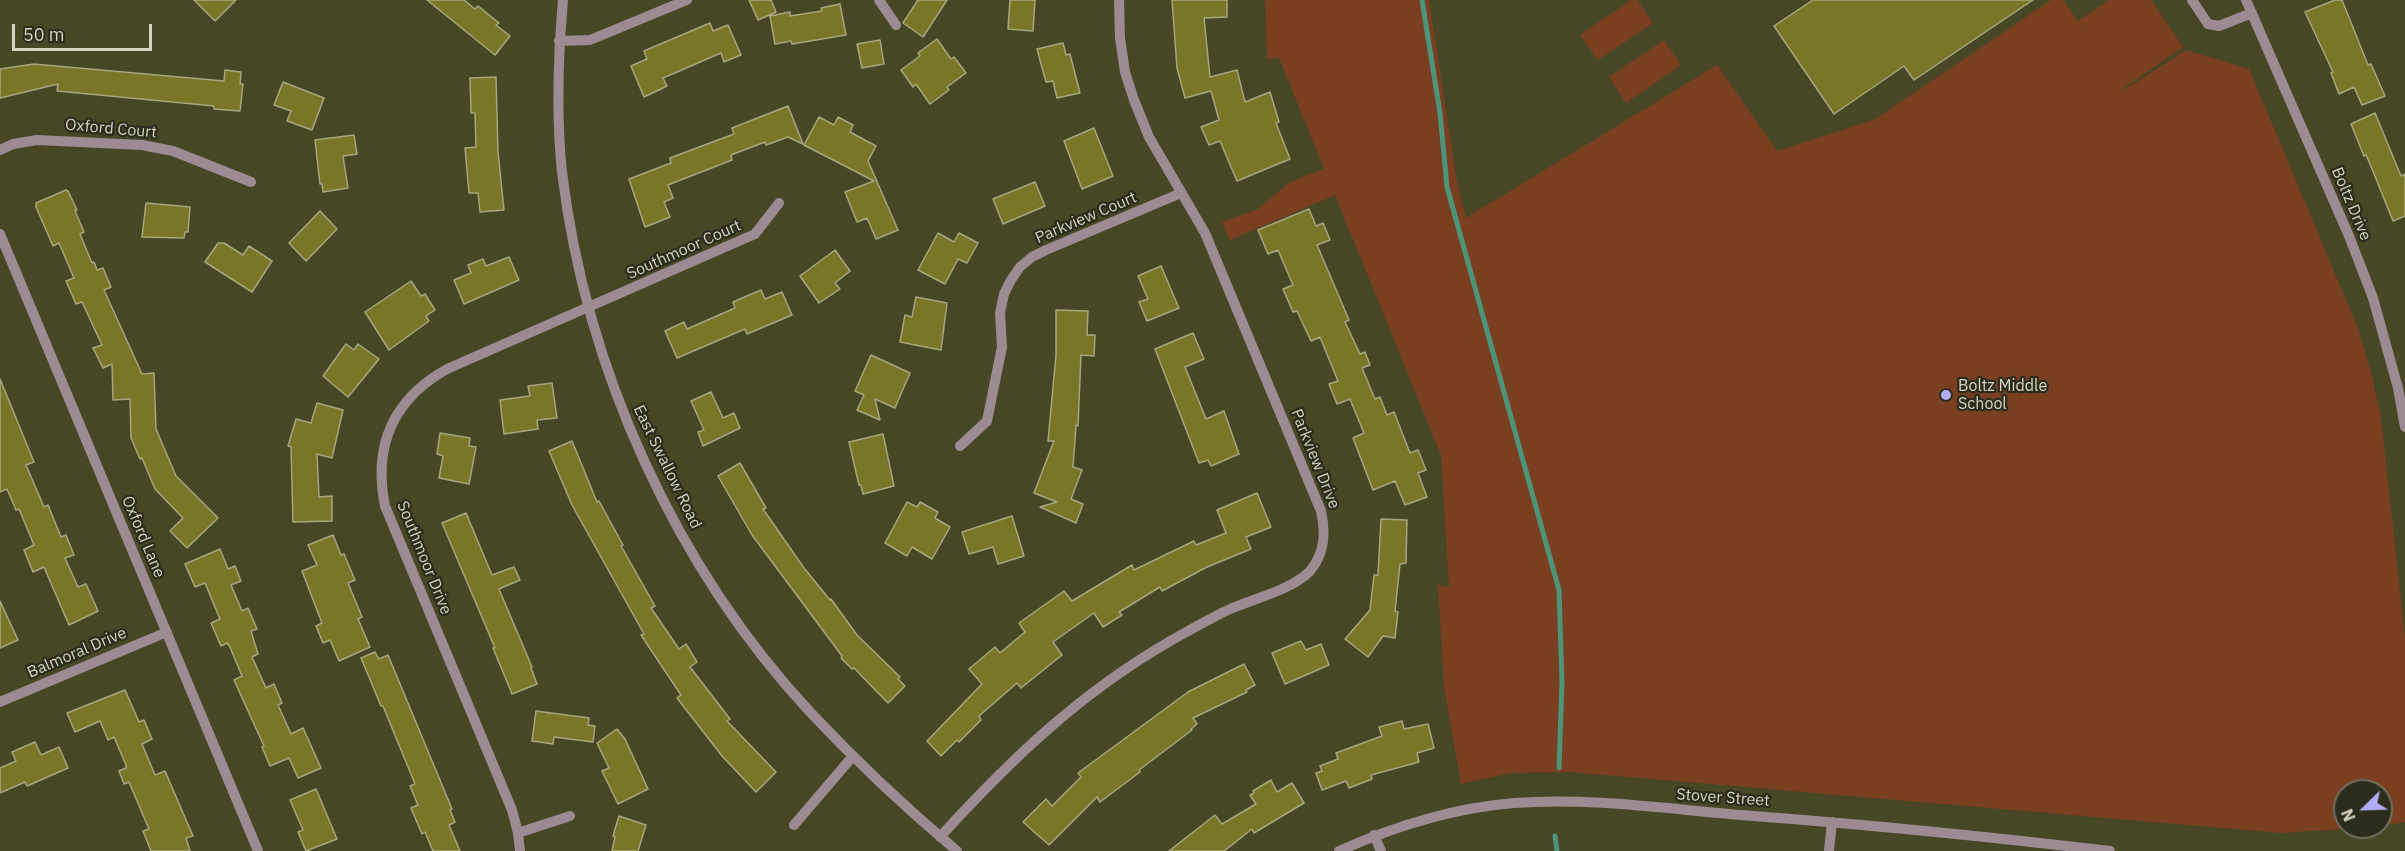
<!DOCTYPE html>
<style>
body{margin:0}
#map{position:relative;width:2405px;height:851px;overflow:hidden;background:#484725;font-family:"IBM Plex Sans",sans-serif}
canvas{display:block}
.north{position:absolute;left:2333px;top:779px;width:60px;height:60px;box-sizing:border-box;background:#2c2c1d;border:2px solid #6f6f5e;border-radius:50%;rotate:247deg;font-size:16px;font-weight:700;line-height:24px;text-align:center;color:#d3d3c0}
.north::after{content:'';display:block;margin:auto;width:21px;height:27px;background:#b3adf9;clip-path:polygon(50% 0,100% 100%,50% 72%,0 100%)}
.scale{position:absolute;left:12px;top:24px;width:140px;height:27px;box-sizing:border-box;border:3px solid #d3d3c0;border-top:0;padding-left:8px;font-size:18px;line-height:21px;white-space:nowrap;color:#d3d3c0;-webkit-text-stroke:4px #2c2c1d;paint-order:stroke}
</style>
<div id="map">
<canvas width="2405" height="851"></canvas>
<div class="north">N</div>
<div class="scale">50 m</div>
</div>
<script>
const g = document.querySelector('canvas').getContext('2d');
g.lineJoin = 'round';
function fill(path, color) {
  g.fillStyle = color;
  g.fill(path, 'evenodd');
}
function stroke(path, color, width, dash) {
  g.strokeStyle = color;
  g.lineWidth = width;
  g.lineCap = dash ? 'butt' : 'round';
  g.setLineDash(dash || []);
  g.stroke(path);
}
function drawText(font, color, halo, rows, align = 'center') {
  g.font = font + ' "IBM Plex Sans",sans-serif';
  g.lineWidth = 4.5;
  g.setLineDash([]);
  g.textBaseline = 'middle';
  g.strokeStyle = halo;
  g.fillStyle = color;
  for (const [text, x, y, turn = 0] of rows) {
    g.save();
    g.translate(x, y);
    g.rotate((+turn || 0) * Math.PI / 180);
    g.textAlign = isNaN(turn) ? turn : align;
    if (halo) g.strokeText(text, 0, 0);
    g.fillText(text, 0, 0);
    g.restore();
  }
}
fill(new Path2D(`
 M1265,0H1429L1457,183L1466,218L1717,65L1777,151L1874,120L2051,0H2063L2087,34L2078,21L2109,0H2151L2183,47L2124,88V90L2186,50L2249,69L2357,326L2371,372L2381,418L2405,637V822L2381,826V791H2345V827H2372L2281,833L1570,772L1510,773L1461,784L1444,687L1438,585L1449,587L1441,455L1335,195L1230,240L1222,222L1258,209L1290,182L1324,169L1279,58L1267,59Z
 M1631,0H1637L1653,23L1598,60L1580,35Z
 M1664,40L1681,65L1626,103L1609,77Z`), '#793f20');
stroke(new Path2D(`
 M1422,0L1440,113L1447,187L1559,590L1562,682L1559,768
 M1555,836L1557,851`), '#4d9479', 5);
const building = new Path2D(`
 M194,0H236L215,21Z
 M427,0H464L475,9L478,6L499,23L496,25L510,36L495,55Z
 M749,0H771L776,12L758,20Z
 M918,0H947L923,37L903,23Z
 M1010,0H1035L1033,31L1008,29Z
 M1172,0H1227V17L1204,18L1210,77L1237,70L1245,102L1270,92L1279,122L1276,123L1290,159L1237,181L1220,141L1209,145L1201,127L1219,120L1211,91L1185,98L1177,68Z
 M1813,0H2033L1914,80L1904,66L1834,114L1774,26Z
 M2335,0H2342L2368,65L2371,64L2385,96L2362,105L2354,87L2339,94L2331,73L2333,72L2305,12Z
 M840,4L846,35L792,44L791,41L775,44L770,16L790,12V16L822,11L821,8Z
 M710,23L713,31L728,25L741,55L724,62L721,53L663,78L667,86L644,97L631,66L647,59L644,51Z
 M937,39L951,59L954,57L966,73L947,87L949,90L930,104L916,84L913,87L901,70L920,56L918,53Z
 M880,40L884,64L862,68L857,44Z
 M1063,43L1066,55L1070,54L1080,93L1057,98L1053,81L1046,82L1037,49Z
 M34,64L224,81L225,70L241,72L240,84H243L240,111L214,109V106L57,91L58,84L0,98V69Z
 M496,77L498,152L504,210L480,212L478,193H469L465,148L476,147L475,113H471L470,78Z
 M283,82L324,98L312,130L287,121L291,111L274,105Z
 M788,106L803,144L788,137L766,145L765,142L731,155L732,160L668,185L673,198L664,202L670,217L645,227L629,179L671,163L670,158L734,134L732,128Z
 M2375,113L2401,176L2405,174V216L2393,221L2370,164L2366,155L2364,156L2351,124Z
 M819,117L834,125L838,117L853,125L850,132L876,146L868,161L898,230L876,239L867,218L857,222L845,192L874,181L804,145Z
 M1094,128L1113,176L1082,189L1064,141Z
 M354,135L357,154L343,156L348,188L323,192L322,184H320L315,140Z
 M1035,182L1045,206L1003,224L993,199Z
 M66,190L68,191L77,210L75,211L84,232L80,234L92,263L94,262L97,270L103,268L111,287L104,290L142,374L154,373L156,429L176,476L218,518L187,548L170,531L183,518L155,489L142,458L140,459L131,438L130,399L113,400L112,364L103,368L93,348L102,345L82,302L76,304L66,281L74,278L59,243L53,246L36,207V203Z
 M146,203L190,207L188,232H185L184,238L142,237Z
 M1309,209L1316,226L1323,223L1330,240L1317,245L1349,320L1345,322L1360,354L1365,352L1370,365L1362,368L1375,399L1380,397L1387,415L1394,412L1410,453L1418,450L1426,470L1418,473L1427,497L1405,505L1395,481L1373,490L1353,438L1364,433L1350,399L1337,404L1329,384L1338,381L1320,337L1311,341L1297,311L1293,312L1283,289L1293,285L1278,250L1268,254L1258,230Z
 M320,211L337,229L306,261L289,243Z
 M938,233L954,242L959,233L978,243L967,263L958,259L945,284L918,270Z
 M218,243H224L243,255L249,246L272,261L252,292L205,262Z
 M835,250L850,271L835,283L840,289L819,303L800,276Z
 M509,257L519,280L464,304L454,280L471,273L468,265L483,259L486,266Z
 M1161,266L1179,308L1147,321L1139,302L1148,299L1138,276Z
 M411,281L421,296L425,294L435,310L426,316L429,321L389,350L365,312Z
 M761,290L765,299L782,292L792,315L747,334L745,329L677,358L665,331L684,322L687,329L735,308L733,302Z
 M916,297L947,303L941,350L900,342L905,315L912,317Z
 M1056,310L1088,311L1087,335H1095L1094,356L1081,355L1078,426L1076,425L1073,467L1082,470L1071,499L1083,504L1076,523L1040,507L1057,502L1034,493L1054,441H1048L1056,355Z
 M1193,333L1204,359L1185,367L1206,419L1224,411L1239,454L1211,466L1208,460L1199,463L1155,349Z
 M346,344L354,350L358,344L379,359L348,397L323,376Z
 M871,355L910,373L895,408L875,399L880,420L857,410L864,395L855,391Z
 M0,379L34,462L26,465L44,507L48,505L61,537L66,535L74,555L65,558L78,587L86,584L98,611L69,625L44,567L33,572L24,550L34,545L19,509L16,510L7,489L0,492Z
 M552,383L557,418L537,420L538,429L504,434L500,400L530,396L528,386Z
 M711,392L723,418L734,413L740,428L703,446L698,432L704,430L691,401Z
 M317,403L343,410L332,458L317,454L319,497L332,496V521L293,522L291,447L288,446L296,419L311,423Z
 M440,433L470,438L469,446L476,447L469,484L439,478L443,456L437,454Z
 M883,434L894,486L863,494L861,485H859L849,442Z
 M572,441L597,502L599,501L623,545L621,546L655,606L651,608L679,649L686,644L697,662L690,667L730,719L727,721L776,772L756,792L722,756L677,698L681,695L641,635L644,634L572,505L549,451Z
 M740,463L766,508L763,509L804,568L830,600L831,599L857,635L900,677L898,679L905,686L888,703L854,668L852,669L841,658L842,656L752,535L718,476Z
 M1257,493L1271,527L1246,537L1251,549L1207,567L1162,591L1160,587L1119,612L1122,615L1103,627L1094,613L1053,642L1062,655L1021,688L1017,683L979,716L981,720L959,742L957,740L941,756L927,741L982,684L969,669L995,647L1000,653L1025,632L1019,623L1064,591L1072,601L1132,565L1134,570L1194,541L1196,545L1226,533L1217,510Z
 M907,502L917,507L920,502L938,512L935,518L950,527L932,559L912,547L907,556L885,543Z
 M466,513L492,575L514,567L520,580L499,589L532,667L531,668L537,684L512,694L493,648H495L442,523Z
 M1012,516L1024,556L998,564L993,547L969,554L962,532Z
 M1381,519L1407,520L1406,563L1400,564L1395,611L1398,612L1395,638L1383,636L1368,657L1345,639L1370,610L1374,575H1378Z
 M333,535L341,555L344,554L355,580L348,583L362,617L358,619L370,647L339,661L330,640L323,643L316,626L322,623L302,571L317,565L308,545Z
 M220,549L228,569L235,566L241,581L231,585L242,611L248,608L257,629L251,631L258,654L252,657L266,688L274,684L282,703L278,705L291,734L303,728L321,768L298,778L289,758L270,766L262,747L264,746L234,680L242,676L230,647L227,643L221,646L211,623L220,619L205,583L195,587L185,564Z
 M0,601L18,640L0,648Z
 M1301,641L1306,650L1321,644L1329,665L1285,684L1272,653Z
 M375,652L379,659L388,655L452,809L450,810L455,822L449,825L460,851H433L425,832L422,834L411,808L418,805L410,786L415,784L383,706H381L361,658Z
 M1244,664L1255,685L1246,690L1247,692L1193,718L1197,724L1191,729L1192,730L1139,770L1140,772L1100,802L1097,797L1049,845L1023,822L1046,799L1052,806L1081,777L1078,773L1188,692Z
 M125,690L139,722L144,720L152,739L142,744L155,775L165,771L193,836L186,838L190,851H151L143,831L149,829L129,782L124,784L119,771L126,768V765L114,737L108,740L100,721L75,732L67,713Z
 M536,711L589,718L588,725L595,726L593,742L554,737L553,744L532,741Z
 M1402,721L1404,729L1428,724L1434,748L1417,753L1419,762L1371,775L1372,779L1349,788L1346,781L1322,790L1316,773L1322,771L1320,766L1338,759L1336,753L1382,736L1379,727Z
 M617,729L625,739L648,789L618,804L602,771L609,768L597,743Z
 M35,742L41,755L59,747L68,768L27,786L25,782L0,793V768L16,761L12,752Z
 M1271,780L1277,792L1292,783L1304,803L1254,833L1252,829L1224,851H1169L1215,815L1222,824L1256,804L1250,795L1254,793L1253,791Z
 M316,789L337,839L306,851L298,832L303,830L290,800Z
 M619,816L646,825L638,851H612L615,837L613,836Z`);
fill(building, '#797627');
stroke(building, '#a7a681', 1.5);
stroke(new Path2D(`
 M563,0C558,57 556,115 562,172C586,369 675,567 811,713C856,761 906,808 957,851
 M879,0L896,25
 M2192,0L2208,24L2219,26L2252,13
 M2246,0L2349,236L2373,298L2398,388L2405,427
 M559,41L590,40L687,0
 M0,150L13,144L37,140L142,145L173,151L251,182
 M0,234L258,851
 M960,446L987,421L1002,347L1000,313L1004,294L1011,280L1020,267L1032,257L1046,250L1181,193
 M0,702L167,632
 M794,825L853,756
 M518,833L570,816
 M1374,835L1381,851
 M940,837C1011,759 1080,693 1172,640C1190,630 1209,619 1228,610C1252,599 1292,590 1310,571C1325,553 1326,533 1321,511L1205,233L1149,137L1134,100L1125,72L1120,38L1119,0
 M520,851L518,833L512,810L385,506C373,446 392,400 447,369L755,234L779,203
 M1339,851C1395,826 1452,808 1514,803C1593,797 1674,810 1753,816C1873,825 1991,837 2110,851
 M1829,851L1832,822`), '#9c8b93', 10);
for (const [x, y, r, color] of [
 [1946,395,6,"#b3adf9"]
]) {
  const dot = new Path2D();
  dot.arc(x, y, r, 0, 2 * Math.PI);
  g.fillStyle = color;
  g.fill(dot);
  stroke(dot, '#2c2c1d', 2);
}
drawText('16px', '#d3d3c0', '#2c2c1d', [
 ["Oxford Court",111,129,5],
 ["Boltz Drive",2351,204,67],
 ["Parkview Court",1086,218,-23],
 ["Southmoor Court",684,250,-24],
 ["Parkview Drive",1315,459,68],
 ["East Swallow Road",667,467,64],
 ["Oxford Lane",143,537,67],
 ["Southmoor Drive",424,558,68],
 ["Balmoral Drive",77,653,-23],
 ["Stover Street",1723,798,4]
]);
drawText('16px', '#d3d3c0', '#2c2c1d', [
 ["Boltz Middle",1958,386],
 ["School",1958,404]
], 'left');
</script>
